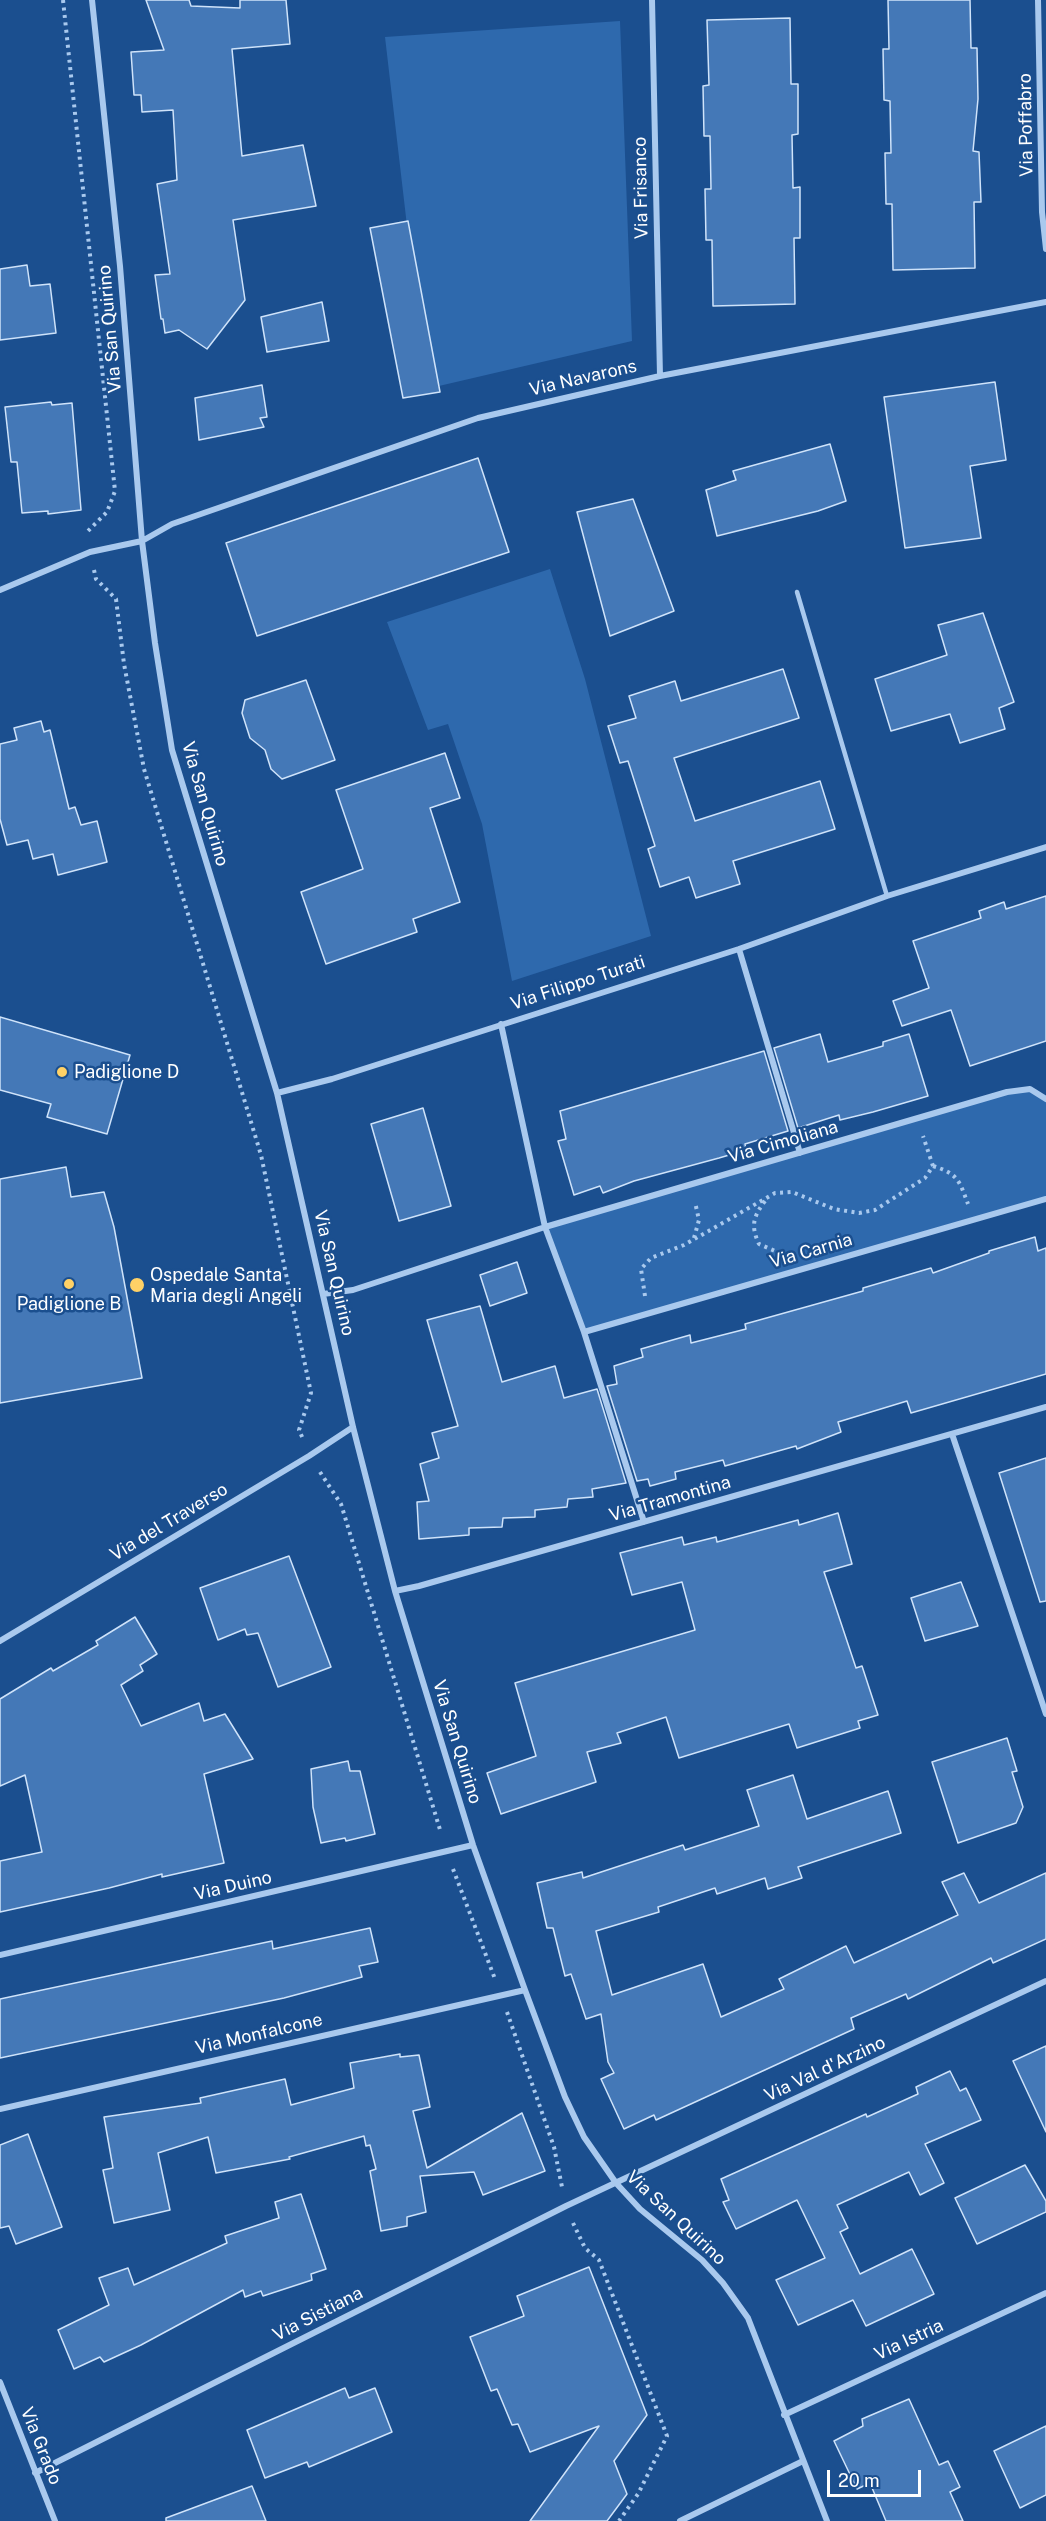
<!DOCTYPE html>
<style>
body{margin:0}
#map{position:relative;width:1046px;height:2521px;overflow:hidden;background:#1b4f8f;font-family:"Public Sans",sans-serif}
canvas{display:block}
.scale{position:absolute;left:827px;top:2470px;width:94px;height:27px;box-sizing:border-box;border:3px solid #fff;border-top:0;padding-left:8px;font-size:18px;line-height:21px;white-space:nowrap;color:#fff;-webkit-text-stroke:4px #1b4f8f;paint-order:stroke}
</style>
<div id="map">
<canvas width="1046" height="2521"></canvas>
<div class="scale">20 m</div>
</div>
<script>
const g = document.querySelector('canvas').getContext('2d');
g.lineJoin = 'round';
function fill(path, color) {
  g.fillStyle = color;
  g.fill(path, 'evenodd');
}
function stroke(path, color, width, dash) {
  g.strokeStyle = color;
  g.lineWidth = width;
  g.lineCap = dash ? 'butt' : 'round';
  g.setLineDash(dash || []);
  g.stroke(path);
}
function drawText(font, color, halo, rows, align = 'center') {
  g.font = font + ' "Public Sans",sans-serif';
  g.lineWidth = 5;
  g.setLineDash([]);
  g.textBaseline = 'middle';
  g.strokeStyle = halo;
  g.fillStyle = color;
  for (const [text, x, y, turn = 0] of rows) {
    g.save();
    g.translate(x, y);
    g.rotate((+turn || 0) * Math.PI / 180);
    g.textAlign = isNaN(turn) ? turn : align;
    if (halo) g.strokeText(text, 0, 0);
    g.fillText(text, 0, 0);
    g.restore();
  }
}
fill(new Path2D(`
 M620,21L632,341L426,389L385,37Z
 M550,569L585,679L651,936L512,981L482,824L448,724L428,730L387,622Z
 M1030,1089L1046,1099V1199L584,1332L545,1227L1007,1092Z`), '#2e69ad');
const building = new Path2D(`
 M146,0H189L191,6L240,8V0H286L290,44L232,49L242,156L303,145L316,206L233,220L245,300L207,349L179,330L165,333L163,319H161L155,275L170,274L157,184L177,180L173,110L142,112L141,95H134L131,52L164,50Z
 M888,0H970L971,48H977L978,99L973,151L979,152L981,202H974L975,268L893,270L892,204H886L885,153H891L890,101L884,100L883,49H889Z
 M790,18L791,84H798V134L792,135L793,188L800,187V238H794L795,304L713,306L712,240H706L705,189H711L710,136H704L703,86L709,85L707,20Z
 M408,221L440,392L403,398L370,228Z
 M27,265L30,286L50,284L56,333L0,340V269Z
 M322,302L329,341L267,352L261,317Z
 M995,382L1006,460L970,466L981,538L905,548L884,397Z
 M262,385L267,417L260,418L264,427L199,440L195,398Z
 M51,402L52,405L72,403L81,510L48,514V511L22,513L17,462H11L5,407Z
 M830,444L846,501L818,511L717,536L706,490L736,480L733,471Z
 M478,458L509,552L257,636L226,543Z
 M633,499L674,611L610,636L577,512Z
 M983,613L1014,702L999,708L1005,729L960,743L950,714L891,731L875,679L947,655L938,625Z
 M783,669L799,718L674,758L695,821L820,781L835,829L733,861L740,884L696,898L689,877L660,887L648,849L655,846L628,761L620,763L608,726L636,718L629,696L675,681L681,701Z
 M306,680L335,760L282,779L271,769L265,750L250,738L242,713L245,700Z
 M41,721L44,732L50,730L69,809L75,807L81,825L97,821L107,862L58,875L53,854L33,859L28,840L7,845L0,819V744L17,740L14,728Z
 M445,753L460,798L430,808L460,902L413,919L417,932L326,964L301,892L363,869L336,790Z
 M1046,896V1041L970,1066L951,1010L902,1026L893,1001L929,988L913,941L981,918L979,911L1004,902L1006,909Z
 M0,1017L130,1055L107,1134L47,1117L51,1104L0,1090Z
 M820,1034L828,1062L883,1046V1042L909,1034L928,1096L873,1112L840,1120L839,1115L798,1128L774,1048Z
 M764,1051L788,1131L745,1144L746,1150L719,1158L634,1181L603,1193L600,1186L574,1195L558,1141L566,1139L560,1111Z
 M423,1108L451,1206L399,1221L371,1124Z
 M66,1167L71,1197L104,1192L114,1227L142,1378L0,1403V1179Z
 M1035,1237L1038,1251L1046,1248V1374L911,1413L907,1401L838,1422L841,1432L797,1449L796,1446L725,1466L723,1460L675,1472L676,1479L650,1486L648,1479L637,1481L607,1386L617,1384L614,1366L643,1357L641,1349L690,1335L691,1343L746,1329L745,1324L863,1291V1288L931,1268L933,1273L989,1253V1251Z
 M517,1262L527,1293L490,1306L480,1275Z
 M480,1306L502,1382L555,1366L564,1398L597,1389L626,1483L592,1489L593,1497L568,1499L567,1507L535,1510V1517L503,1518L502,1527L469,1528V1535L419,1539L417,1502L429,1501L420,1464L439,1458L432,1433L458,1426L427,1320Z
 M1046,1458V1601L1040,1602L999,1473Z
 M838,1513L852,1564L824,1572L856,1668L862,1666L878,1715L858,1721L860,1728L797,1748L789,1724L679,1758L666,1717L617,1733L621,1743L587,1752L596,1782L501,1814L487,1773L536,1756L515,1683L695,1630L682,1582L632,1595L620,1553L682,1537L684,1545L716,1537L717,1542L798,1520L799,1525Z
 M289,1556L331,1667L278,1687L258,1633L247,1635L245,1629L218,1640L200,1588Z
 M961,1582L978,1626L925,1641L911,1598Z
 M135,1617L157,1654L140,1665L143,1671L121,1685L141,1726L199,1703L204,1721L225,1714L253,1759L204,1774L224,1863L162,1877V1874L109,1888L0,1912V1861L42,1852L25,1775L0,1786V1699L51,1668L53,1671L98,1645L96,1641Z
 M1007,1738L1017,1771L1012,1772L1023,1807L1016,1823L958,1843L932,1762Z
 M348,1761L350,1771H360L375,1834L346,1841L345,1838L321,1843L313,1807L311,1769Z
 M793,1775L807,1819L888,1791L901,1833L798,1867L802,1878L768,1889L765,1878L717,1894L715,1888L658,1907L659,1912L596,1931L612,1995L703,1964L721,2017L784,1989L779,1979L846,1946L854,1963L958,1915L942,1882L964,1873L979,1903L1046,1873V1939L993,1963L991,1958L908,1999L906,1994L851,2018L854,2029L656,2120L654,2115L624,2129L601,2079L614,2073L608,2062L601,2014L586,2019L571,1974L565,1976L553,1928H547L537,1883L582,1872L583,1878L683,1845L685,1850L759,1826L747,1790Z
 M370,1928L378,1962L359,1966L362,1977L284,1998L0,2058V1999L272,1941L273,1949Z
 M1046,2046V2132L1013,2061Z
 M400,2054V2057L419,2055L430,2107L413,2111L427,2168L522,2113L545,2171L483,2195L474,2172L420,2176L426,2212L407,2217V2226L381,2231L370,2171L376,2169L370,2145L366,2146L364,2136L289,2157L290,2159L216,2173L208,2137L158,2153L170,2210L114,2223L103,2170L113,2168L104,2117L201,2103L200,2098L285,2079L291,2105L354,2088L350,2063Z
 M950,2071L960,2091L966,2088L981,2120L925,2144L944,2183L920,2195L909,2172L837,2205L848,2228L840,2232L860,2274L912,2249L934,2294L866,2326L853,2300L798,2325L776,2280L825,2258L797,2200L736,2229L723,2202L729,2200L721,2179L866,2114L867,2117L918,2094L916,2087Z
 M28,2134L62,2227L16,2244L9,2226L0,2228V2145Z
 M1025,2165L1046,2201V2212L977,2244L955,2198Z
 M301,2194L326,2269L311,2274L312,2280L263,2296L261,2291L245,2297L243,2290L141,2345L104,2362L100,2357L74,2369L58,2330L109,2305L99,2278L128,2268L134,2285L227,2243L225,2236L279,2218L275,2202Z
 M589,2267L647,2415L614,2461L627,2494L607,2521H530L599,2426L530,2452L518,2424L512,2425L497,2389L491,2391L470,2337L524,2316L517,2296Z
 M345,2388L349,2398L375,2388L392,2432L309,2467L307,2462L265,2478L247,2430Z
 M909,2399L939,2465L948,2461L960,2487L950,2492L963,2521H886L870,2483L857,2489L834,2441L863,2426L862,2419Z
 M1046,2426V2495L1020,2508L994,2451Z
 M252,2486L266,2521H166V2518Z`);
fill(building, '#4478b7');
stroke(building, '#cfe3fa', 1.5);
stroke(new Path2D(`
 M63,0L115,491L107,512L88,531
 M94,570L96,579L116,599L124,664L144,769L261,1155L311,1393L299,1430L303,1439
 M933,1166C958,1174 959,1180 968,1204
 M765,1201C754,1216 750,1225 759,1244L782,1254
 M694,1238L699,1220L695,1202
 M645,1296L641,1269L651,1258L684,1245L775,1193L792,1192L834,1209L859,1213L875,1210L925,1178L933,1166L923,1136
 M320,1472L341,1504L441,1833
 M453,1869L495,1979
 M507,2012L554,2147L562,2187
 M573,2223L585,2248L599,2260L667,2436L638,2494L619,2521`), '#a9c9ee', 4, [3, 4.5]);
stroke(new Path2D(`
 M797,592L887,896`), '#a9c9ee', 4.5);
stroke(new Path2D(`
 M92,0L120,266L142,541L155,643L172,750L277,1093L353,1427L395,1591L473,1845L525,1990L565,2097L584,2137L616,2183L640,2209L702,2260L723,2283L748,2318L827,2521
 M652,0L660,376
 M1038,0L1042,212L1046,249
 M0,590L90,552L142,541L172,524L478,418L660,376L1046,302
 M739,949L800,1153
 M501,1024L545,1227L584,1332L644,1522
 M277,1093L332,1079L739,949L887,896L1046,847
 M323,1294L353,1290L545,1227L1007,1092L1030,1089L1046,1099
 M584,1332L1046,1199
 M952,1434L1046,1714
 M395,1591L419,1586L1046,1407
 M0,1641L309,1456L353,1427
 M0,1955L473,1845
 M0,2109L525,1990
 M0,2382L55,2521
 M784,2415L1046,2293
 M35,2473L566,2206L1046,1981
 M680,2521L803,2461`), '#a9c9ee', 6);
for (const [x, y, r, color] of [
 [62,1072,6,"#ffd166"],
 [69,1284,6,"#ffd166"],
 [137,1285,8,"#ffd166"]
]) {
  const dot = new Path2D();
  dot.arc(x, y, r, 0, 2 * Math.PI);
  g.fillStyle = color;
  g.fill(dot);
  stroke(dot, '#1b4f8f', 2);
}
drawText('18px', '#fff', '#1b4f8f', [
 ["Via Poffabro",1026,125,-91],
 ["Via Frisanco",641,188,-91],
 ["Via San Quirino",110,329,-95],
 ["Via Navarons",583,378,-13],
 ["Via San Quirino",205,804,74],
 ["Via Filippo Turati",578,983,-18],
 ["Via Cimoliana",783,1142,-16],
 ["Via Carnia",811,1251,-16],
 ["Via San Quirino",334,1273,77],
 ["Via Tramontina",670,1499,-16],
 ["Via del Traverso",169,1522,-31],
 ["Via San Quirino",457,1742,73],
 ["Via Duino",233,1886,-13],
 ["Via Monfalcone",259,2034,-13],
 ["Via Val d'Arzino",825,2069,-25],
 ["Via San Quirino",676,2218,43],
 ["Via Sistiana",318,2314,-27],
 ["Via Istria",909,2340,-25],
 ["Via Grado",41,2446,68]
]);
drawText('18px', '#fff', '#1b4f8f', [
 ["Padiglione D",74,1072],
 ["Ospedale Santa",150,1275],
 ["Maria degli Angeli",150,1296],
 ["Padiglione B",69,1304,"center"]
], 'left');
</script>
